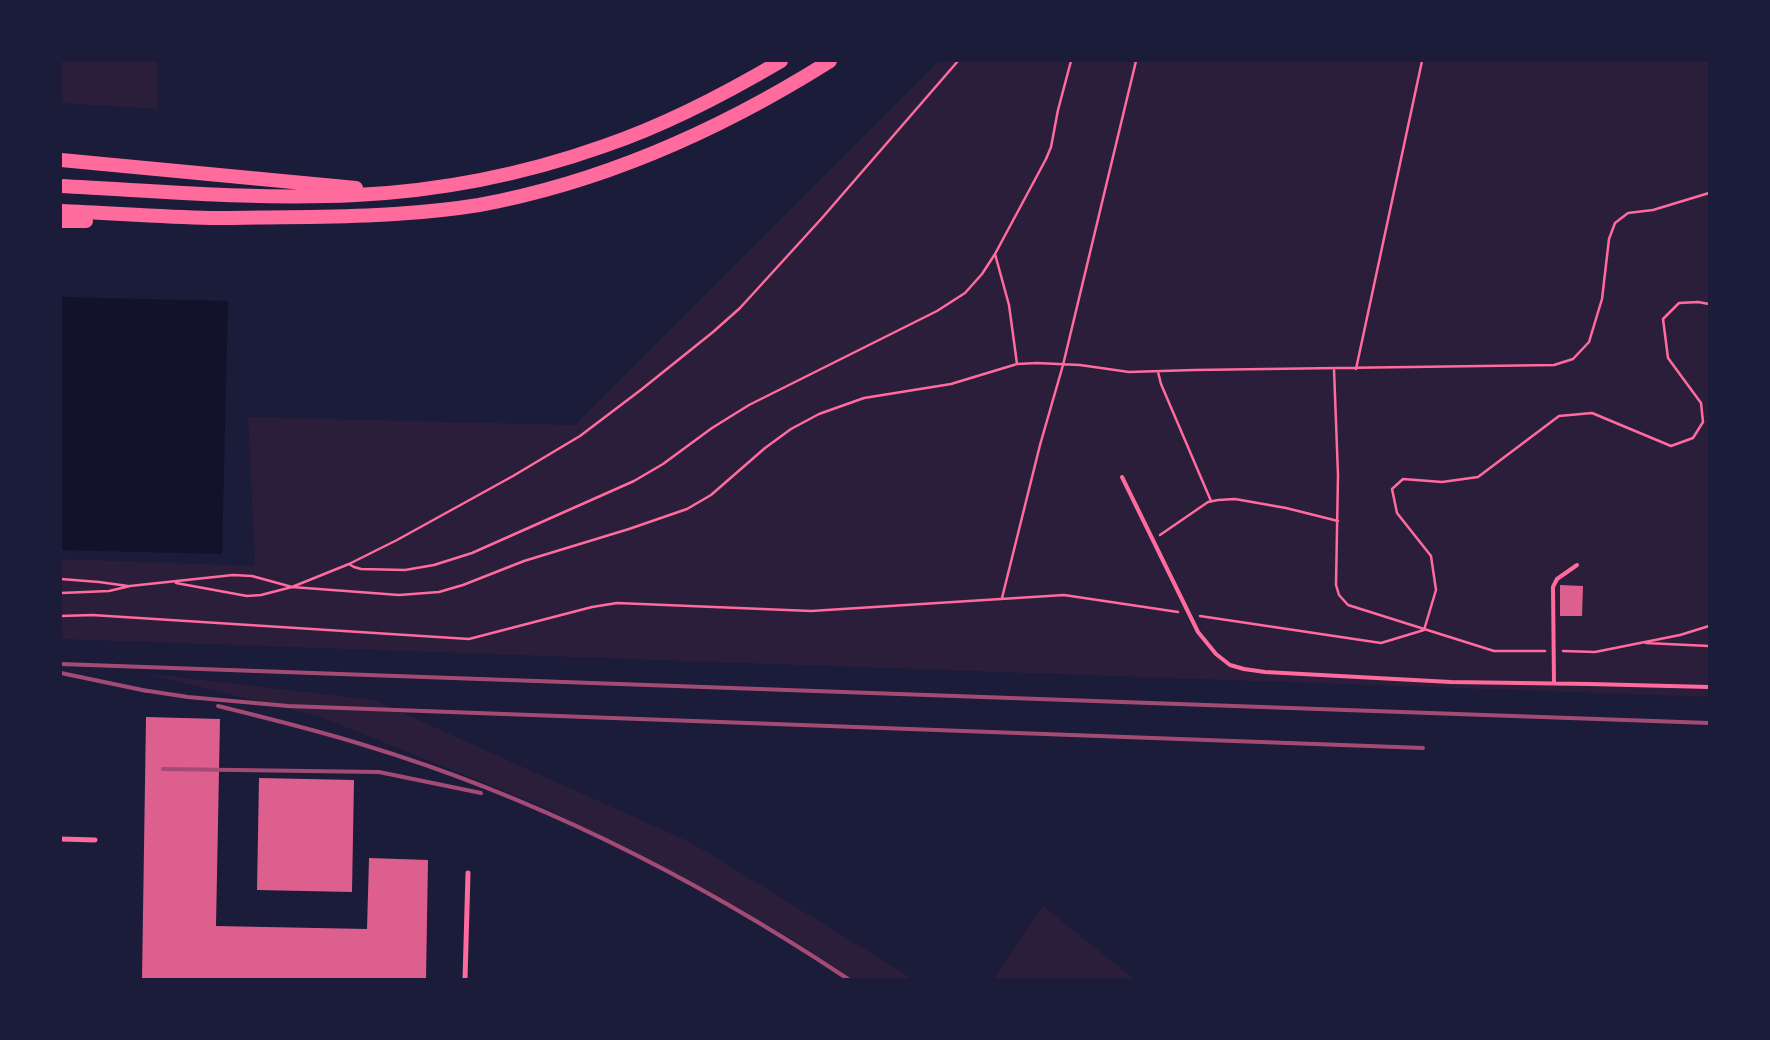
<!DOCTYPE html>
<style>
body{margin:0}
#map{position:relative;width:1770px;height:1040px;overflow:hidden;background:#1b1b3a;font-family:Arial,sans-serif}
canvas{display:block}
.frame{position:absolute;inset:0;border:62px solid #1b1b3a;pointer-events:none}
</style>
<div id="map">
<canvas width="1770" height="1040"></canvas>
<div class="frame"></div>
</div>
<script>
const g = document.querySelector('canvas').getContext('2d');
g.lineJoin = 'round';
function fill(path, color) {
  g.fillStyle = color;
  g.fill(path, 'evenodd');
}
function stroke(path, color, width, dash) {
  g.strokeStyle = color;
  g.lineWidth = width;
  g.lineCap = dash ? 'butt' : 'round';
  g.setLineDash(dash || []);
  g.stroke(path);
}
fill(new Path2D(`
 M61,61H157V109L61,103Z
 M939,61H1709V697L61,639V559L255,566L248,417L575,425Z
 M143,673L374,700L692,843L913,979H852L782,933L546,808L321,717Z
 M1043,906L1134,979H993Z`), '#2a1e3b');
fill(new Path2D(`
 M61,297L228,301L222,554L61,550Z`), '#12122b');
fill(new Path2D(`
 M1560,585L1583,586L1582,616H1560Z
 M146,717L220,719L216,926L367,929L369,858L428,860L426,979H142Z
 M259,778L354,780L352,892L257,890Z`), '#dd5f8e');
stroke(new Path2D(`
 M995,254L1009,305L1017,364
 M1334,369L1338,475L1336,585L1339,595L1348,605L1494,651H1545
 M1356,369L1422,61
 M1158,372L1161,384L1211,501
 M1160,535L1208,502L1218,500L1235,499L1286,508L1338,521
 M349,564L354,567L361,569L405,570L434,565L472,553L634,481L663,464L712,428L749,405L937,311L965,293L982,274L995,254L1046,159L1051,147L1058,110L1071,61
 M61,579L99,582L128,586
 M176,583L247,596L261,595L292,587L349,564L397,540L513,476L580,436L642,389L713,332L740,308L822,218L958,61
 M61,593L109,591L130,586L233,575L252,576L292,587L399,595L439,592L463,585L524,561L629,529L687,509L711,495L765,448L791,429L819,414L864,398L951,384L1017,364L1037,363L1080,365L1129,372L1194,370L1554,365L1573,359L1589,342L1602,299L1609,239L1615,223L1628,213L1653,210L1709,193
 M1002,598L1040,445L1063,365L1136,61
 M61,616L92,615L469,639L592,607L617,603L811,611L1064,595L1178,612
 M1200,616L1381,643L1424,630L1436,590L1431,556L1397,513L1392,489L1403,479L1442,482L1478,477L1559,416L1592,413L1671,446L1693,438L1703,422L1701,403L1668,358L1663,319L1679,303L1698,302L1709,304
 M1646,643L1709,646
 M1563,651L1595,652L1680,635L1709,626`), '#ff6b9d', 2.5);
stroke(new Path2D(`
 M1122,477L1198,632L1216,654L1230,665L1244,669L1265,672L1451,682L1590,684L1709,687
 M1554,683L1553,587L1557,579L1577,565`), '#ff6b9d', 4);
stroke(new Path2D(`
 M61,839L95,840
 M465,979L468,873`), '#ff6b9d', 5);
stroke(new Path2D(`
 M61,160L356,188
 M61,186C159,191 258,200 356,195C440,191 525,174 604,146C666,125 725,94 781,61
 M61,211C111,213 160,217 210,218C243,218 277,217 310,217C367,216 423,214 479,205C604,182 722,129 830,61
 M61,221H86`), '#ff6b9d', 14);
stroke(new Path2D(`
 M61,664L1709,723
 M61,673L147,691
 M142,690L188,697L288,706L1423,748
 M218,706C267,718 316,730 364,745C536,797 699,880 848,979
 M163,769L379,772L481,793`), '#a44b75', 4);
</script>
